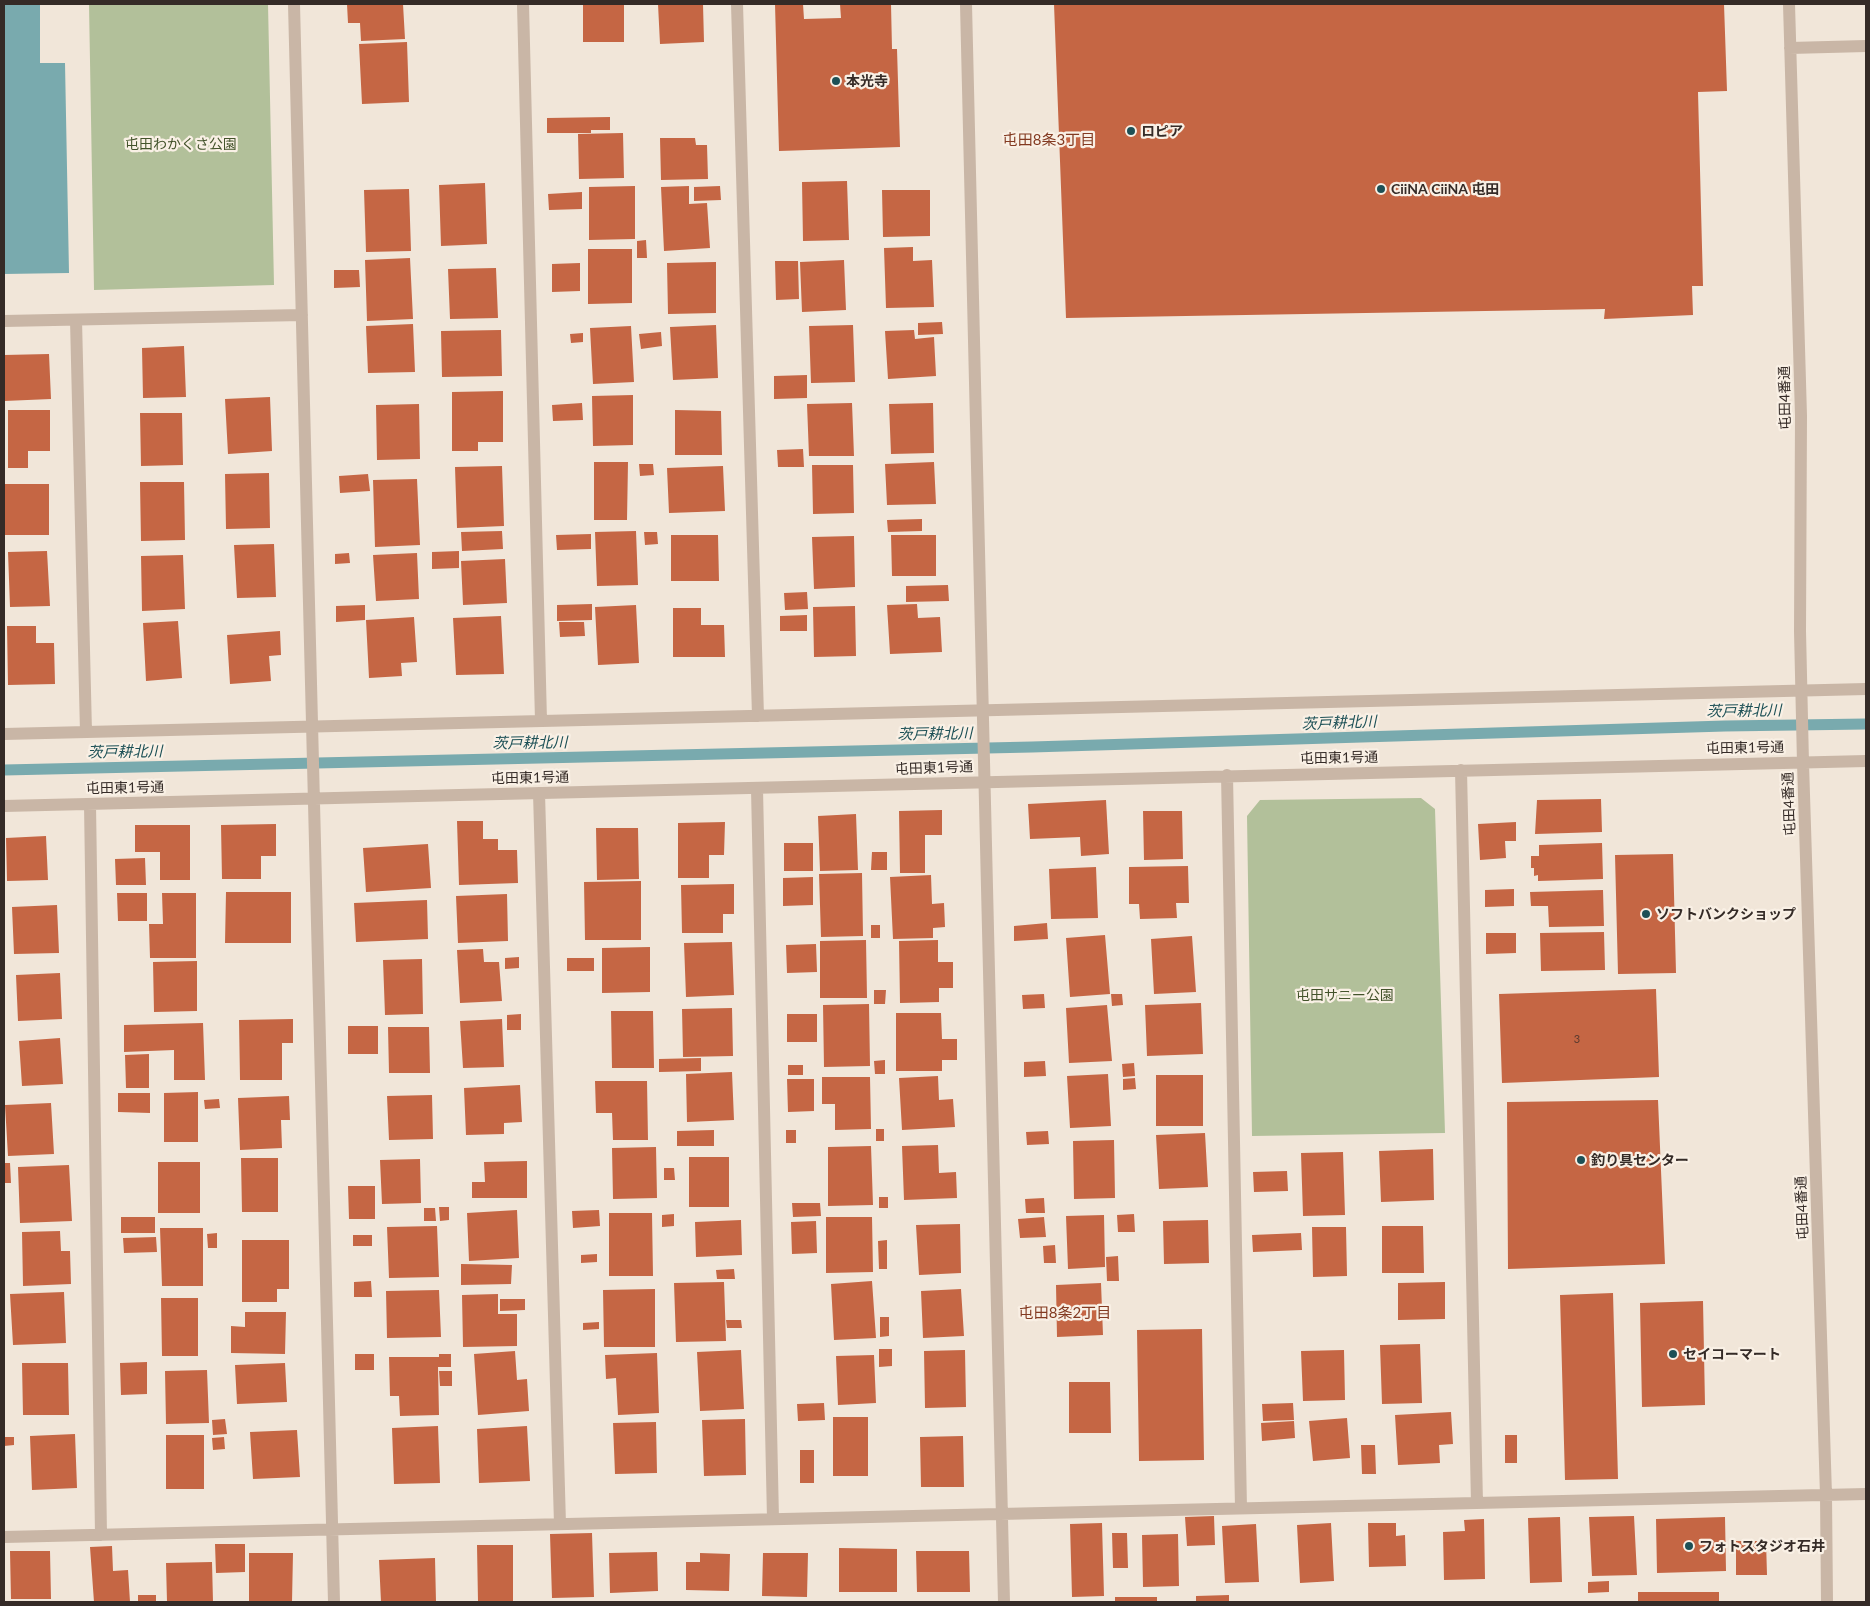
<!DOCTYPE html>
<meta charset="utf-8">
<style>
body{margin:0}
#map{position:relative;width:1870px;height:1606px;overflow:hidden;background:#f1e6d9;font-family:Lato,sans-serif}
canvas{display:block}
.frame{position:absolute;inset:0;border:5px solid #352b27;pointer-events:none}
</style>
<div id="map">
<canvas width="1870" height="1606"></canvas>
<div class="frame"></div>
</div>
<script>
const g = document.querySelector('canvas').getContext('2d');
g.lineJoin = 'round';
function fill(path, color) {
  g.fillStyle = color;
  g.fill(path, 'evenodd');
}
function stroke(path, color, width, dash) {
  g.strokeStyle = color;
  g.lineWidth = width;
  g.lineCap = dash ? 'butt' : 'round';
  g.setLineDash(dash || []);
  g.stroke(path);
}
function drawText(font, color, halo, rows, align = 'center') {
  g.font = font + ' Lato,"Noto Sans JP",sans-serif';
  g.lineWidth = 4.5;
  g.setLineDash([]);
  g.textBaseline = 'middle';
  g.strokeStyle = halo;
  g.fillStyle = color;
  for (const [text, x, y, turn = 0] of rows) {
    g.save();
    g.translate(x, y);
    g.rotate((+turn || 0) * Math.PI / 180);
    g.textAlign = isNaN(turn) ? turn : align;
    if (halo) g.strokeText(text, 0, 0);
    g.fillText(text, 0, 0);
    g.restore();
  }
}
fill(new Path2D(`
 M89,4H268L274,285L94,290Z
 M1421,798L1435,809L1445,1133L1252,1136L1247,816L1260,800Z`), '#b2c09a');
fill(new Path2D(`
 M4,4H40V63H65L69,273L4,274Z`), '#79aaae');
stroke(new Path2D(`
 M4,770L1032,747L1725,726L1866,724`), '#79aaae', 11);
fill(new Path2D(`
 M347,4H403L405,39L361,41L360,23H348Z
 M583,4H624V42H583Z
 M658,4H703L704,42L660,44Z
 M775,4H803L804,19L841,18L840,4H891L892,49H897L900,147L779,151Z
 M1054,4H1724L1727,91L1698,92L1703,286H1692L1693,315L1604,319L1605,309L1066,318Z
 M407,42L409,102L362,104L359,44Z
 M610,117V130H591V133H547V118Z
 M623,133L624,178L579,179L578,134Z
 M660,138H695L696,145H707L708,179L661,180Z
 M847,181L849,240L803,241L802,182Z
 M485,183L487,244L441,246L439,185Z
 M635,186V239L589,240V187Z
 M689,186V204L707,203L710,248L664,251L661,187Z
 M720,186L721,200L694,201V187Z
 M409,189L411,251L366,252L364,190Z
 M882,190H930V236L883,237Z
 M582,192V209L549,210L548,194Z
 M646,240L647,258H637V241Z
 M913,247V261L932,260L934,307L886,308L884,248Z
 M588,249H632V303L588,304Z
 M410,258L413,319L367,321L365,260Z
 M844,260L846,310L802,312L800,262Z
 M775,261H798L799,299L776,300Z
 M716,262V313L668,314L667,263Z
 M580,263V291L552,292V264Z
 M496,268L498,318L450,319L448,269Z
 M334,270H359L360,287L334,288Z
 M942,322L943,334L918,335V323Z
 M413,324L415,372L368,373L366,326Z
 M716,325L718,378L673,380L670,327Z
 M853,325L855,382L811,383L809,326Z
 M631,326L634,382L593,384L590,328Z
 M501,330L502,376L442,377L441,331Z
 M914,330L915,339L934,337L936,376L888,379L885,331Z
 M661,332L662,346L641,349L639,334Z
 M583,333V342L571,343L570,334Z
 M184,346L186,397L143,398L142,348Z
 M49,354L51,399L4,401V355Z
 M807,375V398L774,399V376Z
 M503,391V442H478V451H452V392Z
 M633,395V445L593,446L592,396Z
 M270,397L272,451L228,454L225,399Z
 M582,403L583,420L553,421L552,405Z
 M852,403L854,456H809L807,404Z
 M933,403L934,453L891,454L889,404Z
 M419,404L420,459L377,460L376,405Z
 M8,410H50V451H28V468H8Z
 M675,410L721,411L722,455H675Z
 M140,413H182L183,465L141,466Z
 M803,449L804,467H778L777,450Z
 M594,462H628L627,520H594Z
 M934,462L936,504L887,505L885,464Z
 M639,464H653L654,475L640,476Z
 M812,465H853L854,513L813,514Z
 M502,466L504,526L457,528L455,467Z
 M723,466L725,511L669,513L667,468Z
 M269,473L270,528L226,529L225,474Z
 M368,474L370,491L340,493L339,476Z
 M417,479L420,545L375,547L373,480Z
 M140,482H184L185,540L141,541Z
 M4,484H49V535H4Z
 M922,519V531L888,532L887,520Z
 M502,531L503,549L462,551L461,532Z
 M636,531L638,585L597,586L595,532Z
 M644,532H657L658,544L645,545Z
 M591,534V549L557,550L556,535Z
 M671,535H718L719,581H671Z
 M891,535H936V576H892Z
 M854,536L855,587L814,589L812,537Z
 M274,544L276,597L237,598L234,545Z
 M47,551L50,606L10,607L8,552Z
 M459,551V568L432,569V552Z
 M349,553L350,563L335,564V554Z
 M417,553L419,599L376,601L373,555Z
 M183,555L185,609L142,611L141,556Z
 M505,559L507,603L463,605L461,561Z
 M948,585L949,601L906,602V586Z
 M807,592L808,609L785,610L784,593Z
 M592,604V620L557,621V605Z
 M917,604L918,618L940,617L942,652L890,654L887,605Z
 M365,605V620L336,622V606Z
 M636,605L639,663L598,665L595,607Z
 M855,606L856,656L814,657L813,607Z
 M673,608H701V625H724L725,657H673Z
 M807,615V631H780V616Z
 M501,616L504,674L456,675L453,618Z
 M414,617L417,662L401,663L402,676L369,678L366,620Z
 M178,621L182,678L146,681L143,623Z
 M559,622H584L585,636L560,637Z
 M7,626H36V643H54L55,684L8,685Z
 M280,631L281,655L269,656L271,681L230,684L227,635Z
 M1601,799L1602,832L1535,834L1537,800Z
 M1106,800L1109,854L1081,856L1080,837L1030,839L1028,804Z
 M942,810V835H925V873H900L899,811Z
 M1143,811H1182L1183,859L1144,860Z
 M856,814L858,870L820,871L818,816Z
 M457,821H483V839H498V850H517L518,883L459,885Z
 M725,822L724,855H709V878H678V823Z
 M1516,822V841H1505L1506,858L1480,860L1478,824Z
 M276,824V856H261V879H222L221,825Z
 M135,825H190V880H160V852H135Z
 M596,828H638L639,879L597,880Z
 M46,836L48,880L7,881L6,838Z
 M784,843H813V871H784Z
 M1602,843L1603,879L1538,881V875L1534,876V868H1531V856H1539V845Z
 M428,844L431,888L366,892L363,848Z
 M872,852H887V870H871Z
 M1673,854L1676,973L1618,974L1615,855Z
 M145,858L146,885H116L115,859Z
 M1188,866L1189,903H1176L1177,918L1140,919L1139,904H1129V867Z
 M1096,867L1098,918L1051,919L1049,869Z
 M862,873L863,936L821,937L819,874Z
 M931,875L932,904L944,903L945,927L933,928V938L893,939L890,877Z
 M813,877V905L783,906V878Z
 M641,881V940H585L584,882Z
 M734,884V914H723V933H682L681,885Z
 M1514,889V906L1485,907V890Z
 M1603,890L1604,926L1549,927L1548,906H1531L1530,892Z
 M226,892H291V943H225Z
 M117,893H147V921H118Z
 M162,893H196V958H150L149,924H163Z
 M507,894L508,941L458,943L456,896Z
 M427,900L428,939L356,942L354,903Z
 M57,905L59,953L14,954L12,907Z
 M1047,923L1048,939L1014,941V926Z
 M871,925H880V938H871Z
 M1604,932L1605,970L1541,971L1540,933Z
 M1486,933H1516V953L1486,954Z
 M1105,935L1110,994L1070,997L1066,938Z
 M1192,936L1196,992L1154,994L1151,939Z
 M866,940L867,998H820V941Z
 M938,940V962H953V988H939V1002L900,1003L899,941Z
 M732,942L734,995L686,997L684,943Z
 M816,944L817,972L787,973L786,945Z
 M650,947V992L602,993V948Z
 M483,949L484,962H499L502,1001L460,1003L457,950Z
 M519,957V968L505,969V958Z
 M567,958H594V971H567Z
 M422,959L423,1014L385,1015L383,960Z
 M197,961V1011L154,1012L153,962Z
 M60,973L62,1019L18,1021L16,975Z
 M1656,989L1659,1077L1502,1083L1499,994Z
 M874,990H886L885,1004H874Z
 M1044,994L1045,1008L1023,1009L1022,995Z
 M1111,994H1122L1123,1005L1112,1006Z
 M1201,1003L1203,1054L1147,1056L1145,1005Z
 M869,1004L870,1066L824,1067L823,1005Z
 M1107,1005L1112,1061L1069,1063L1066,1008Z
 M732,1008L733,1056L683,1057L682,1009Z
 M611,1011H653L654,1068H612Z
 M896,1013H941L942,1039H957V1060H942V1071H896Z
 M521,1014V1030H507V1015Z
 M787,1014H817V1042H787Z
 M293,1019V1043H282V1080H240L239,1020Z
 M502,1019L504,1067L463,1068L460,1021Z
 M203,1023L205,1080H174V1050L124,1052V1025Z
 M348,1026H378V1054H348Z
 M388,1027H429L430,1073H389Z
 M60,1038L63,1084L22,1086L19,1041Z
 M149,1054V1088H126L125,1055Z
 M701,1058V1071L659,1072V1059Z
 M885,1060V1074H875L874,1061Z
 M1045,1061L1046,1076L1024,1077V1062Z
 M1134,1063L1135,1076L1123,1077L1122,1064Z
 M788,1065H803V1075H788Z
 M732,1072L734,1120L687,1122L686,1074Z
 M1108,1074L1111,1126L1070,1128L1067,1076Z
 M1156,1075H1203V1126H1156Z
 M938,1076L939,1100L953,1099L955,1127L902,1130L899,1078Z
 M822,1077H870L871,1129L835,1130V1104H822Z
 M1135,1078L1136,1089L1123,1090V1079Z
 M787,1079H814V1111L788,1112Z
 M595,1081H647L648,1140H613L612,1113H596Z
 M520,1085L522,1122L504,1123V1134L466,1135L464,1088Z
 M198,1092V1142H164V1093Z
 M118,1093H150V1113L118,1112Z
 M432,1095L433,1139L389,1140L387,1096Z
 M289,1096L290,1120H281L282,1148L240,1150L238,1098Z
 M219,1099L220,1108L205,1109L204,1100Z
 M1658,1100L1665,1264L1508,1269L1507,1102Z
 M51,1103L54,1154L8,1156L5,1105Z
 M876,1129H884V1141H876Z
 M714,1130V1146H677V1131Z
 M786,1130H796V1143H786Z
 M1048,1131L1049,1144L1027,1145L1026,1132Z
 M1205,1133L1208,1187L1159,1189L1156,1135Z
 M1114,1140L1115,1198L1074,1199L1073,1141Z
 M938,1145L939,1173L956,1172L957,1198L904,1200L902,1146Z
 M871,1146L873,1205L828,1206V1147Z
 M656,1147L657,1198L613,1199L612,1148Z
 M1433,1149L1434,1200L1381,1202L1379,1151Z
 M1343,1152L1345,1215L1303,1216L1301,1153Z
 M689,1157H729V1207H689Z
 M241,1158H278V1212H242Z
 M420,1159L421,1203L382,1204L380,1160Z
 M527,1161V1198H472V1182H485L484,1162Z
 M158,1162H200V1213H158Z
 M4,1163H10L11,1183H4Z
 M69,1165L72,1221L20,1223L18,1167Z
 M664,1168H674L675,1180H664Z
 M1287,1171L1288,1191L1254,1192L1253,1172Z
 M348,1186H375V1219H349Z
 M879,1197H888V1208H879Z
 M1044,1198L1045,1213H1026L1025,1199Z
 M792,1203H820L821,1216L793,1217Z
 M439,1207H449V1220L440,1221Z
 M424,1208H435L436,1221H424Z
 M517,1210L519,1258L469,1261L467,1213Z
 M599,1210L600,1226L573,1228L572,1211Z
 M609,1213H652L653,1276H609Z
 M674,1214V1226L662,1227V1215Z
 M1134,1214L1135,1232H1118L1117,1215Z
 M1104,1215L1105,1267L1068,1269L1066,1216Z
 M121,1217H155V1233H121Z
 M826,1217H872L873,1272L826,1273Z
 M1044,1217L1046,1237L1020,1238L1018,1219Z
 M741,1220L742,1255L696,1257L695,1222Z
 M1208,1220L1209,1263L1164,1264L1163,1221Z
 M816,1221L817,1253L792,1254L791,1222Z
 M960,1224L961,1273L919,1275L916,1225Z
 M437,1226L439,1277L389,1278L387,1227Z
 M1382,1226H1423L1424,1273H1382Z
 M1312,1227H1346L1347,1276L1313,1277Z
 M160,1228H203V1286H162Z
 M60,1231L61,1251H70L71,1284L23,1286L22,1232Z
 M217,1233V1248H208L207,1234Z
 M1301,1233L1302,1250L1253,1252L1252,1235Z
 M353,1235H372V1246H353Z
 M156,1237L157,1252L124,1253L123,1238Z
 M242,1240H289V1289H277V1302H242Z
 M887,1240V1269H879L878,1241Z
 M1055,1245L1056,1263H1044L1043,1246Z
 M597,1254V1262L581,1263V1255Z
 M1118,1256L1119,1281H1107L1106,1257Z
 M461,1264L512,1265L511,1284L461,1285Z
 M734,1269L735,1279H717L716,1270Z
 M371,1281L372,1297H354V1282Z
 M872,1281L876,1338L834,1340L831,1284Z
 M724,1282L726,1341L676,1342L674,1283Z
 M1445,1282V1319L1398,1320V1283Z
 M1101,1283L1103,1335L1057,1337L1056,1285Z
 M655,1289V1347H604L603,1290Z
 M961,1289L964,1336L923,1338L921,1291Z
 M439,1290L441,1337L387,1338L386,1291Z
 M64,1292L66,1343L13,1345L10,1294Z
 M1613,1293L1618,1479L1565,1480L1560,1295Z
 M498,1294V1314H517V1346L463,1347L462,1295Z
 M161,1298H198V1356H162Z
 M500,1299H525V1310L500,1311Z
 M1703,1301L1705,1405L1642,1407L1640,1303Z
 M245,1312H286L285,1354L231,1353V1326L245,1327Z
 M880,1317H889V1336L880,1337Z
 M726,1320H741L742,1328H727Z
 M599,1322V1329L583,1330V1323Z
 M1202,1329L1204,1460L1139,1461L1137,1330Z
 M1420,1344L1422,1403L1382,1404L1380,1345Z
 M879,1349H892V1366L879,1367Z
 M741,1350L744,1409L700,1411L697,1352Z
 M965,1350L966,1407L925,1408L924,1351Z
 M1344,1350L1345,1400L1303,1401L1301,1351Z
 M515,1351L517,1380L527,1379L529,1411L478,1415L474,1354Z
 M657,1353L659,1413L618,1415L616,1378L606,1379L605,1355Z
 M355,1354H374V1370H355Z
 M439,1354H451V1367H438L439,1415L400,1416L399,1396H390L389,1357H439Z
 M874,1355L876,1403L838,1405L836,1356Z
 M147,1362V1394L121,1395L120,1363Z
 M22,1363H68L69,1415H23Z
 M285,1363L287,1402L237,1404L235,1365Z
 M207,1370L209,1423L166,1424L165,1371Z
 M439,1371H452V1386H440Z
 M1069,1382H1110L1111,1433H1069Z
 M824,1403L825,1420L798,1421L797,1404Z
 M1293,1403L1294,1420L1263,1421L1262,1404Z
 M1451,1412L1453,1444L1439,1445L1440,1463L1398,1465L1395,1415Z
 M833,1417H868V1476H833Z
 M1347,1418L1350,1458L1313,1461L1309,1421Z
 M225,1419L227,1434L213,1435L212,1420Z
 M745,1419L746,1475L704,1476L702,1420Z
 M1294,1421L1295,1438L1262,1441L1261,1423Z
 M656,1422L657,1473L615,1474L613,1423Z
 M438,1426L440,1483L394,1484L392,1428Z
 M527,1426L530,1481L479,1483L477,1429Z
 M297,1430L300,1477L253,1479L250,1432Z
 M75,1434L77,1488L32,1490L30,1436Z
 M166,1435H204V1489H166Z
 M1505,1435H1517V1463H1505Z
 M963,1436L964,1487H921L920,1437Z
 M4,1437H14V1445L4,1446Z
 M224,1437L225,1449L213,1450L212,1438Z
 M1361,1445H1375L1376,1474H1362Z
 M800,1450H814V1483H800Z
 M1214,1516L1215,1545L1187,1546L1185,1517Z
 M1634,1516L1637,1575L1592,1576L1589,1517Z
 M1560,1517L1562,1582L1530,1583L1528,1518Z
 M1725,1517L1726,1571L1657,1573L1656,1519Z
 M1484,1519L1485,1579L1444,1580L1443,1532L1465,1531L1464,1520Z
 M1102,1523L1104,1596L1072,1597L1070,1524Z
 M1331,1523L1334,1581L1300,1583L1297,1525Z
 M1368,1523H1396V1536L1405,1535L1406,1566L1369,1567Z
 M1256,1524L1259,1582L1225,1583L1222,1526Z
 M592,1533L594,1597L552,1598L550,1534Z
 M1112,1533H1127L1128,1568H1113Z
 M1178,1534L1179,1586L1143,1587L1142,1535Z
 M1736,1541H1766L1767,1575H1736Z
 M215,1544H245V1572L216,1573Z
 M477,1545H513V1602H478Z
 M112,1546L113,1571L128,1570L130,1602H94L90,1547Z
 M839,1548L897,1549V1592H839Z
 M10,1551H50L51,1599H11Z
 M916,1551H969L970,1592H917Z
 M657,1552L658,1591L610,1593L609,1553Z
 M249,1553H293L292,1602H249Z
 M700,1553L730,1554L729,1591L686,1590V1562H700Z
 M763,1553H808L807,1597L762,1596Z
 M435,1558L436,1602H381L379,1560Z
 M212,1562L213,1602H167L166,1563Z
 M1609,1581V1592L1588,1593V1582Z
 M1638,1592H1719V1602H1638Z
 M138,1595H156V1602H138Z
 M1229,1595V1602H1196V1596Z
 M1115,1597H1157V1602H1115Z`), '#c56644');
stroke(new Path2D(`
 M294,4L334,1602
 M523,4L541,721
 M737,4L758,716
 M966,4L1004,1602
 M1789,4L1801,416L1800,631L1803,763L1826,1495L1827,1602
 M1790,48L1866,46
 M76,320L86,732
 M4,321L302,315
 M4,734L1866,689
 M1461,770L1477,1503
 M1227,775L1241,1508
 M757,789L773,1519
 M539,793L560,1524
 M90,804L101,1535
 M4,806L1866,761
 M4,1537L1866,1494`), '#c9b6a6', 12);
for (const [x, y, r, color] of [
 [836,81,5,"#1d5056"],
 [1131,131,5,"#1d5056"],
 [1381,189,5,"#1d5056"],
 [1646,914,5,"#1d5056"],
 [1581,1160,5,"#1d5056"],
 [1673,1354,5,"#1d5056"],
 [1689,1546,5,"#1d5056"]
]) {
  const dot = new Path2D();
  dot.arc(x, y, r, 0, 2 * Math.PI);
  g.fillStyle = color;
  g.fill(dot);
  stroke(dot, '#f9f0e5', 2);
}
drawText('11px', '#593a2e', null, [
 ["3",1577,1039]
]);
drawText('bold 14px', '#352b27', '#f9f0e5', [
 ["本光寺",846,81],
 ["ロピア",1141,131],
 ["CiiNA CiiNA 屯田",1391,189],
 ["ソフトバンクショップ",1656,914],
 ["釣り具センター",1591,1160],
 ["セイコーマート",1683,1354],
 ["フォトスタジオ石井",1699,1546]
], 'left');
drawText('14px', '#43532b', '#f9f0e5', [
 ["屯田わかくさ公園",181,144],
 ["屯田サニー公園",1345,995]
]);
drawText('14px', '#352b27', '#f9f0e5', [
 ["屯田4番通",1785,398,-91],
 ["屯田東1号通",1745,748,-1],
 ["屯田東1号通",1339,758,-1],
 ["屯田東1号通",934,768,-2],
 ["屯田東1号通",530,778,-1],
 ["屯田東1号通",125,788,-1],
 ["屯田4番通",1789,804,-92],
 ["屯田4番通",1802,1208,-92]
]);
drawText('15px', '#833a21', '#f9f0e5', [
 ["屯田8条3丁目",1049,140],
 ["屯田8条2丁目",1065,1313]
]);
drawText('italic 15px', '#1d5056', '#f9f0e5', [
 ["茨戸耕北川",1744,711,-1],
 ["茨戸耕北川",1339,723,-2],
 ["茨戸耕北川",935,734,-1],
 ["茨戸耕北川",530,743,-1],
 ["茨戸耕北川",125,752,-1]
]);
</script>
